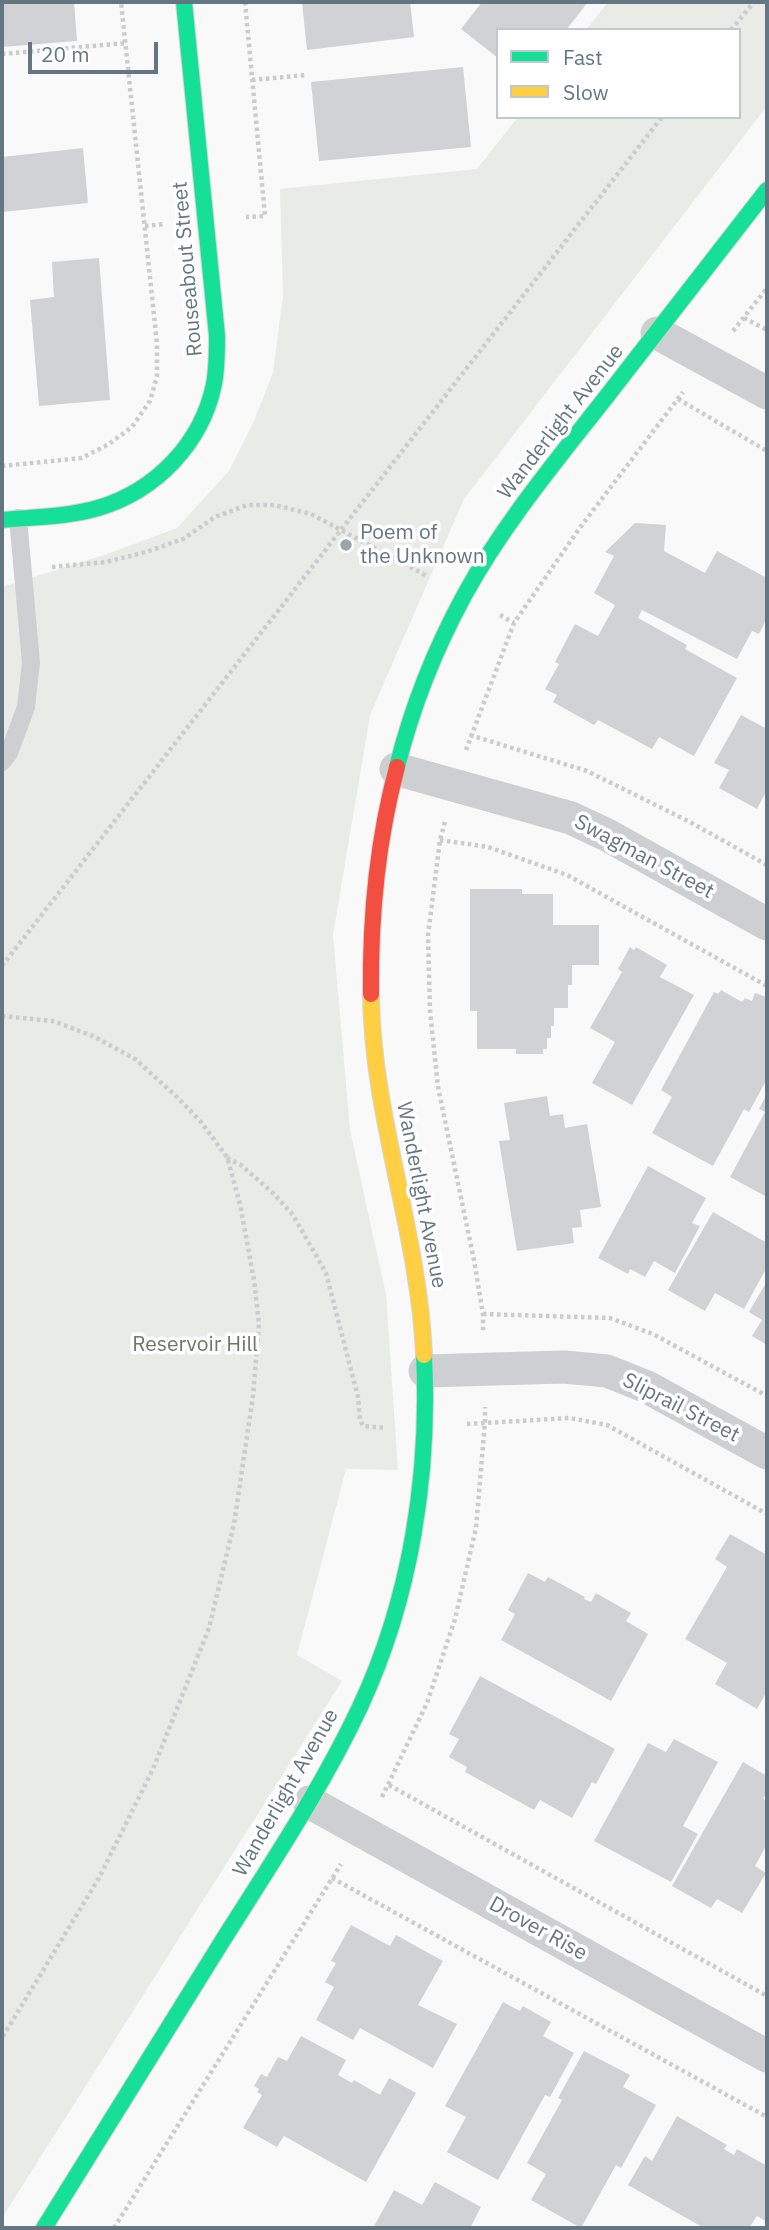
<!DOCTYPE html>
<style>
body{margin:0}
#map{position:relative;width:769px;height:2230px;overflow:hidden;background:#f9f9f9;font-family:"IBM Plex Sans",sans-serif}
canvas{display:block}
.frame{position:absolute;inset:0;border:4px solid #657683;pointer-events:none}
.legend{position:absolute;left:496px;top:28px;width:245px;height:91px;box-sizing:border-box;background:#fff;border:2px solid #c1c8cd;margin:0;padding:9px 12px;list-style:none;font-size:21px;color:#657683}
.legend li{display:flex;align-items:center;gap:14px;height:35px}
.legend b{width:35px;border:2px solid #c1c8cd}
.scale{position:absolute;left:28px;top:42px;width:130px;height:32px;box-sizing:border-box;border:4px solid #657683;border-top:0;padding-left:9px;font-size:21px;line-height:24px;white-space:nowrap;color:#657683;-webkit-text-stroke:5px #fff;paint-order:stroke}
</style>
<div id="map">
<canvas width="769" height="2230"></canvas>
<div class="frame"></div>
<ul class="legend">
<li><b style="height:9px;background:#16e098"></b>Fast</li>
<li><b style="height:9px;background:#ffcf43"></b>Slow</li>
</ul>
<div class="scale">20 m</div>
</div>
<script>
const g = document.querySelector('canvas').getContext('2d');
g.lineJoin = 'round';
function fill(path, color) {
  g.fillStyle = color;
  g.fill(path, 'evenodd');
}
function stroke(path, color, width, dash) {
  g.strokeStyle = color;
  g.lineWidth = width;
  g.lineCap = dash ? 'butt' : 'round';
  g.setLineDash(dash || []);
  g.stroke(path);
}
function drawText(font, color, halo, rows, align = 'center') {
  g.font = font + ' "IBM Plex Sans",sans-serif';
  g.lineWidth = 7;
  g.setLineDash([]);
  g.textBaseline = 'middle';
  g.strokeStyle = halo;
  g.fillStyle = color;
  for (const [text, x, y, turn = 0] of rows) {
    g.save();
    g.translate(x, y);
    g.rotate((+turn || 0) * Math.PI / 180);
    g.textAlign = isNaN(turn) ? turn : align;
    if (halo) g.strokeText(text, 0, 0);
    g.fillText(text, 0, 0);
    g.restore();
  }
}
fill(new Path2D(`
 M608,2H767V106L464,499L370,715L333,935L350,1130L386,1295L398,1470L346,1469L297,1655L342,1681L2,2218V587L110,553L177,528L229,471L254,421L273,373L283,295L280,189L477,169L518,117H739V30H586Z`), '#e8ebe6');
fill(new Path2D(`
 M2,2H74L77,41L2,47Z
 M302,2H410L414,37L307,50Z
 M482,2H588L566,30H498V58L461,29Z
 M463,67L471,147L319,161L311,82Z
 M83,148L88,203L2,212V157Z
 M99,258L110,400L39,406L30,300L54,297L52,262Z
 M635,523L666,525L664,551L705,573L717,551L767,578V618L759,634L752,631L737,659L642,610L638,618L687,645L685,649L737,678L694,756L659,737L652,749L598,720L594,725L553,702L557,695L545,689L559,664L555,662L575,624L598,636L615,605L594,593L614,556L605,552Z
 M741,715L767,729V790L757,809L719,788L729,770L714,763Z
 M470,889H522V894H553V925H599V965H572V985H568V1008H554V1026H551V1038H547V1049H543V1054H516V1049H477V1011H470Z
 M630,947L634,950L636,947L667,965L660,977L694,995L632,1105L592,1083L615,1042L590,1028L622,972L618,969Z
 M721,990L742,1002L745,998L752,1001L755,993L767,997V1079L749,1112L744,1109L713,1166L652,1133L672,1097L661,1090L714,992L718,994Z
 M767,1094V1197L730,1177L765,1112L759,1109Z
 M547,1096L550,1116L563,1114L565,1128L587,1124L601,1207L580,1210L582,1227L572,1228L574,1243L517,1251L499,1141L510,1140L504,1103Z
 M648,1166L706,1198L692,1223L700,1226L675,1273L654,1261L645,1277L630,1269L628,1274L598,1258Z
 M713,1212L767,1243V1267L744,1309L715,1293L705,1311L668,1290Z
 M767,1281V1345L752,1336L762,1320L749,1312Z
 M730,1534L767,1555V1691L757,1709L715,1684L727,1663L685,1639L727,1567L715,1559Z
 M528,1573L545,1582L548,1577L585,1597L584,1599L591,1602L596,1593L631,1613L626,1621L648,1634L611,1701L501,1640L515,1614L508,1610Z
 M480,1676L615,1749L596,1784L592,1782L572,1818L540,1800L534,1810L465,1772L467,1767L449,1757L459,1739L449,1734Z
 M674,1739L718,1762L683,1826L698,1834L671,1882L594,1841L648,1743L666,1752Z
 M743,1762L767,1776V1791L763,1799L767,1801V1844L755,1866L766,1873L742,1913L717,1899L711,1908L672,1886Z
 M351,1925L390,1946L396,1935L443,1961L418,2005L457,2024L433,2068L360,2028L353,2040L316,2020L334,1987L325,1982L336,1963L331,1961Z
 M503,2002L520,2011L523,2006L551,2022L543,2036L574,2053L550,2097L545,2095L498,2180L447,2152L466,2117L445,2106Z
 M301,2036L346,2060L338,2075L352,2083L354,2080L380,2095L389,2078L416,2093L366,2182L284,2136L277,2147L243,2128L262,2095L257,2092L259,2089L254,2086L261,2074L267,2077L278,2057L287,2061Z
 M584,2051L630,2075L623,2087L656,2105L621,2168L616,2165L581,2228L531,2200L546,2174L527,2163L562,2100L558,2098Z
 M677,2116L727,2145L724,2149L734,2155L737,2149L767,2166V2222L757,2216L749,2228H704L628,2185L645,2156L652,2161Z
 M435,2182L481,2207L470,2228H373L394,2190L422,2205Z`), '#d0d2d3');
const fast = new Path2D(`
 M2,520C34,517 67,517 98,508C156,491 202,443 214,384C217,369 217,352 217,336L184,2
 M397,767C412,707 435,649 465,594C504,523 557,460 607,396C660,327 714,259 767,190
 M44,2228C104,2132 164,2036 223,1940C271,1864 322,1788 360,1707C411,1598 430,1474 424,1355`);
const slow = new Path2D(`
 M371,994C372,1116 419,1233 424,1355`);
const jam = new Path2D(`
 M371,994C370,917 377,842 397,767`);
stroke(fast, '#d5d6d7', 18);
stroke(slow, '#d5d6d7', 18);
stroke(jam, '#d5d6d7', 18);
stroke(new Path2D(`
 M245,2L265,216L246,217
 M731,30L754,2
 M2,54L126,43
 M252,80L306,75
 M145,226L164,224
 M744,318L767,330
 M733,331L767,288
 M678,399L767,451
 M2,466L82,458L109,444L132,427L150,401L157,376V344L121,2
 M52,567L106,562L146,552L183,539L215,517L247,505H274L311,514L427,576
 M500,615L514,623
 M470,735L587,771L688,821L767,865
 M466,750L514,623L579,529L683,392
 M445,822L440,840L428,935L430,1011L438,1087L474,1260L483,1314V1332
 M440,840L488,847L567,875L767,986
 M2,966L662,117
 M2,1016L53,1021L93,1036L135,1059L177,1097L201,1122L227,1157L240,1204L254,1280L259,1324L253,1396L234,1524L209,1628L153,1769L99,1878L2,2038
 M227,1158L241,1165L274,1194L293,1215L326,1273L358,1397L360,1420L363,1426L385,1428
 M483,1314L610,1318L653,1334L767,1396
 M467,1424L570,1418L607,1425L767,1514
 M389,1785L767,1996
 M382,1797L427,1703L455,1619L476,1528L485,1422V1407
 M332,1878L767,2117
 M114,2228L341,1864`), '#cbcccd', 4.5, [3.5, 3.5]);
stroke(new Path2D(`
 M2,762L9,753L26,707L31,663L18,518`), '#cecfd0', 18);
stroke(new Path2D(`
 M657,333L767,393
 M396,769L571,818L607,835L767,924
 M425,1371L564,1367L607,1371L647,1387L767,1453
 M309,1802L767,2056`), '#cecfd0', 33);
stroke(fast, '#16e098', 16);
stroke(slow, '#ffcf43', 16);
stroke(jam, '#f24e42', 16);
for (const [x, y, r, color] of [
 [346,545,7,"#99a4ac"]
]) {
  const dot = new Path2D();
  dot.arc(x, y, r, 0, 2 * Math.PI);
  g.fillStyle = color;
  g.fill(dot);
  stroke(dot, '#fff', 2.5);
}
drawText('21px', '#657683', '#fff', [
 ["Rouseabout Street",188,269,-95],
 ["Wanderlight Avenue",561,422,-52],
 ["Swagman Street",644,857,28],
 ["Wanderlight Avenue",421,1195,79],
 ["Sliprail Street",681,1408,27],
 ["Wanderlight Avenue",286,1793,-60],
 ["Drover Rise",538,1929,29]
]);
drawText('21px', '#657683', '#fff', [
 ["Poem of",360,533],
 ["the Unknown",360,557]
], 'left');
drawText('21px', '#687a64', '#fff', [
 ["Reservoir Hill",195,1345]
]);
</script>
